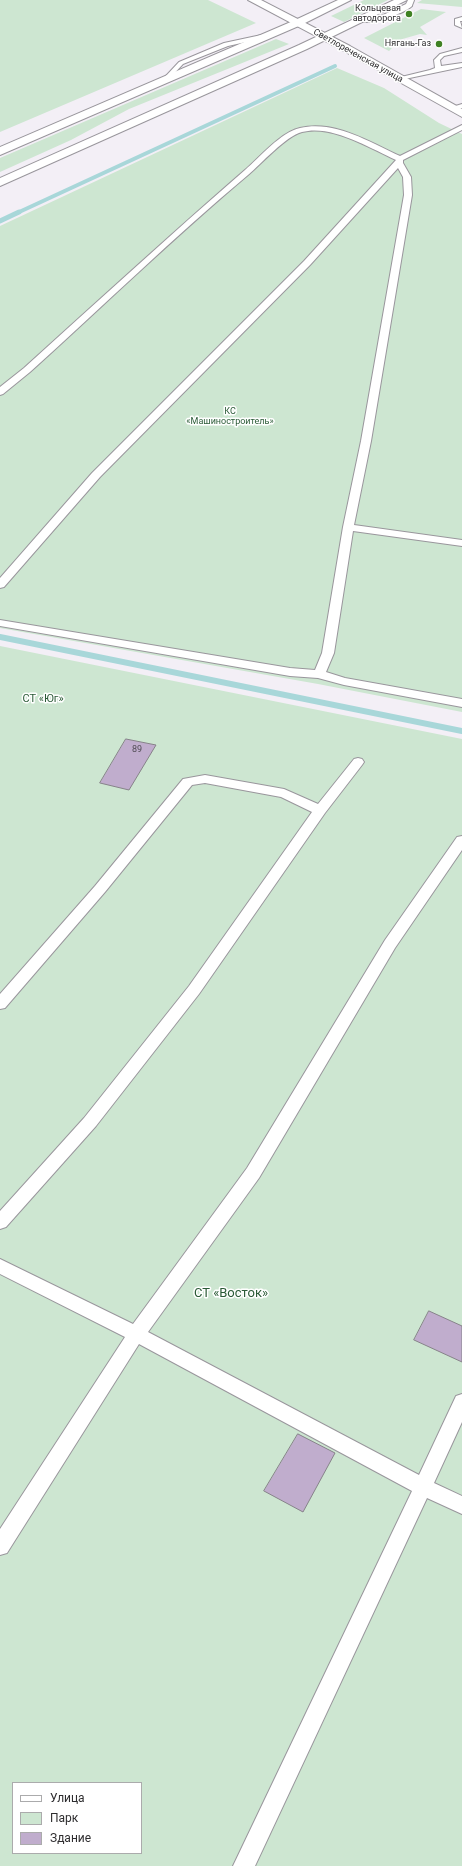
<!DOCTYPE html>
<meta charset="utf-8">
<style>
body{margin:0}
#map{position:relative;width:462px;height:1866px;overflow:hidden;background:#f3eff6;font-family:Roboto,sans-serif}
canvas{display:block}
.legend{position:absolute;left:12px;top:1782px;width:130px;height:72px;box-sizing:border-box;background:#fff;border:1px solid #ababac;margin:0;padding:5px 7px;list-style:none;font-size:12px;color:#2e2d2f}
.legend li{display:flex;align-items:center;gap:8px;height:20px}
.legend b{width:20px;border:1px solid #ababac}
</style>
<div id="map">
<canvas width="462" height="1866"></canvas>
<ul class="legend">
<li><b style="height:5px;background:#fff"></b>Улица</li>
<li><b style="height:11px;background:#cde6d1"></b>Парк</li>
<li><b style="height:11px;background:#c0adcd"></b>Здание</li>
</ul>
</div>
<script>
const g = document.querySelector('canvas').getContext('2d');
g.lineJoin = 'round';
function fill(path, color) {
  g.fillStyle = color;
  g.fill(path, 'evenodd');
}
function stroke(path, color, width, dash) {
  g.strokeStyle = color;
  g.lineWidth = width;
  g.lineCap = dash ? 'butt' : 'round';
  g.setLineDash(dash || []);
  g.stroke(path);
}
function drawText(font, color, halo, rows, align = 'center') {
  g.font = font + ' Roboto,sans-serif';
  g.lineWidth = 3;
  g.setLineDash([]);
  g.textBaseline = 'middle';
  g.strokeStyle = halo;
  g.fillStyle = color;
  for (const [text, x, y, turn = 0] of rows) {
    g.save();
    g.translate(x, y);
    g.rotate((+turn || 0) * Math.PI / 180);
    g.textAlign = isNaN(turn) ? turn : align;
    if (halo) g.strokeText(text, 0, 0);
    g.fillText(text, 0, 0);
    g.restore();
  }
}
fill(new Path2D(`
 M0,0H208L256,23L0,132Z
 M364,0H388L344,22L331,16Z
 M422,0H462V7L417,3Z
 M421,9L446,12L420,27L427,35L420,34L385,44L392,48L389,51L364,38Z
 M276,39L289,44L129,109L71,140L0,172V158Z
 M337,68L384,88L439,123L462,134V712L318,684L0,628V226Z
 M0,646L462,739V1866H0ZM13,1783H141V1853H13Z`), '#cde6d1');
stroke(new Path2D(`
 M17,213L335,66`), '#a8d7d9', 4);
stroke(new Path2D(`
 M0,221L19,212`), '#a8d7d9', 5);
stroke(new Path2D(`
 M0,637L462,731`), '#a8d7d9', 6);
const building = new Path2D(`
 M126,739L156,745L129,790L100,783Z
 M429,1311L462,1326V1362L414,1340Z
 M298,1434L335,1453L303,1512L264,1491Z`);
fill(building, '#c0adcd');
stroke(building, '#87838a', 1);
const lane = new Path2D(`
 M408,0H414C414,1 412,5 412,6C404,14 367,27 358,20L361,18L379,17L406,4Z
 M462,17V21H460L462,28L455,25V19Z
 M266,34L268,35V37L228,46L183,64L169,79L164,78L179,62L224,43Z
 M462,48V52L444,56L440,60L441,66L462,63V67L400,80L397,78L430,70L435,68L434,60L440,54Z
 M462,104V108L453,110L449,108Z
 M462,125V130L403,160V163L411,177L412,195L371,441L354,525L462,540V546L353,531L334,653L326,672L345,678L462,699V707L344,685L318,678L290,676L0,626V620L290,668L315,670L322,653L343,527L361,441L404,195L403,177L398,168L310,265L100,477L4,587L0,588V578L92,473L304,261L396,160C370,148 331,124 302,132C286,136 261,164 248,175C173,238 103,306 30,372L3,394L0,395V387L24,368C97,302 170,235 245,170C259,158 281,132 300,128C335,120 369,142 400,156Z
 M358,758L362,759L364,762L362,765L325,813L199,994L96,1126L6,1227L0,1229V1211L84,1118L189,986L312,812L281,797L205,783L192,785L105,892L5,1008L0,1009V994L95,886L183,779L205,775L284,789L318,804L354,759Z
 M462,836V850L395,948L259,1178L148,1332L419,1475L456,1396L462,1394V1422L434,1483L462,1496V1514L427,1498L255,1866H233L412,1491L139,1344L7,1553L0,1555V1529L125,1337L0,1274V1259L133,1324L247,1168L385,940L457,837Z`);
const secondary = new Path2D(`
 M248,0H261L350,46L462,109V117L342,50Z`);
const primary = new Path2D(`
 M338,0H351L301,25L0,155V147L293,21Z
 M394,0H407L307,49L0,186V178L299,45Z`);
stroke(lane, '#99969c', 2);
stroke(secondary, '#99969c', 2);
stroke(primary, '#99969c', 2);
fill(lane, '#fff');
fill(secondary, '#fff');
fill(primary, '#fff');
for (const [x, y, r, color] of [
 [409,14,4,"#3f8123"],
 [439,44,4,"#3f8123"]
]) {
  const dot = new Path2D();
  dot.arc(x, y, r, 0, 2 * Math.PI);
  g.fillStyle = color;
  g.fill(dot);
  stroke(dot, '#fff', 1.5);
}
drawText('9px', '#2e2d2f', '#fff', [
 ["Кольцевая",401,9],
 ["автодорога",401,19],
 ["Нягань-Газ",431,44]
], 'right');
drawText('9px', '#2e2d2f', '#fff', [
 ["Светлореченская улица",358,56,29]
]);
drawText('9px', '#2a5a36', '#fff', [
 ["КС",230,412],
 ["«Машиностроитель»",230,422]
]);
drawText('9px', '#524d56', null, [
 ["89",137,750]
]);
drawText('11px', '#2a5a36', '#fff', [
 ["СТ «Юг»",43,699]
]);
drawText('13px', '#2a5a36', '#fff', [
 ["СТ «Восток»",231,1294]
]);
</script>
